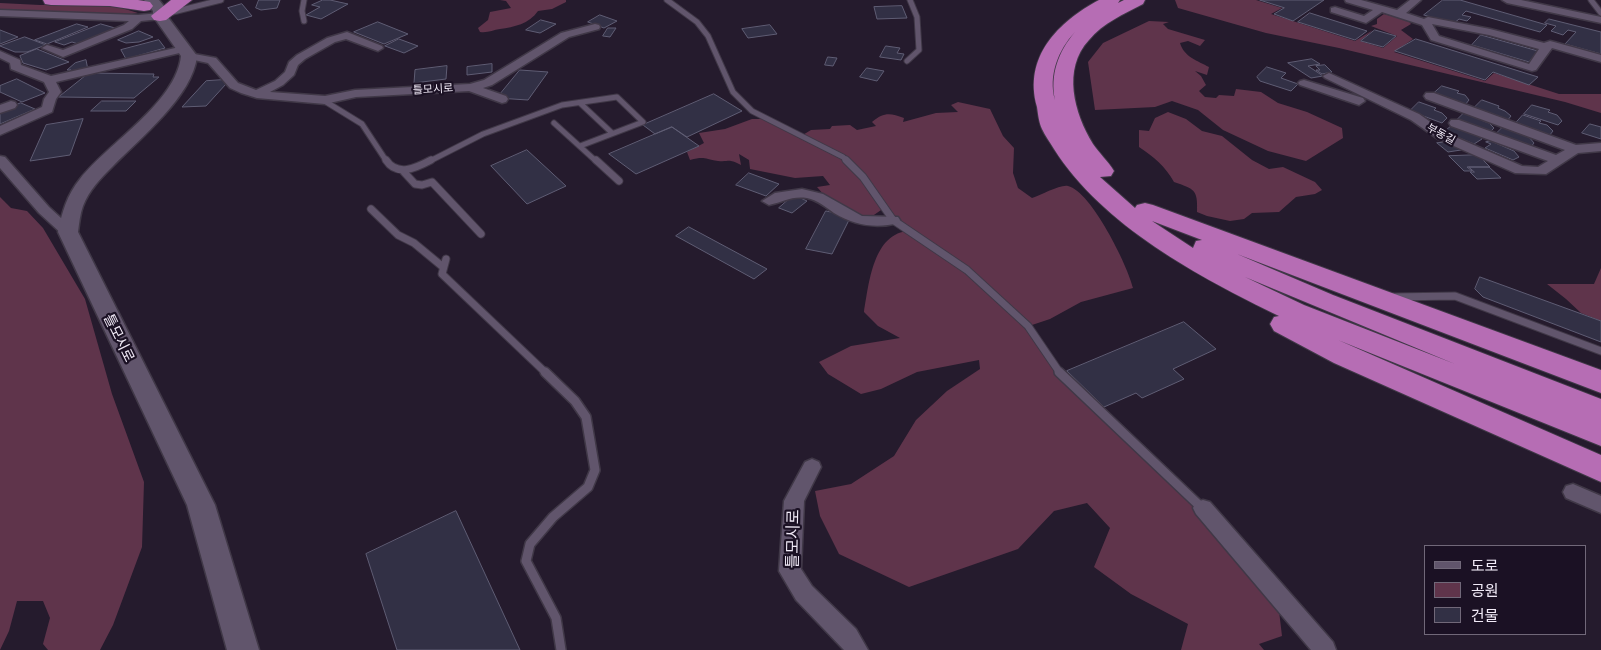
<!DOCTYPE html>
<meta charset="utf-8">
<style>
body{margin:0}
#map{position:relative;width:1601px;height:650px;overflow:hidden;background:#251b2d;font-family:"Exo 2","Noto Sans KR",sans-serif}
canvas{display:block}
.legend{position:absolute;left:1424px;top:545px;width:162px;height:90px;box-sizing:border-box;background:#1b1124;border:1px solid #716879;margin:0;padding:6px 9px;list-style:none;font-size:15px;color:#f2ebf8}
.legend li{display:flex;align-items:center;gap:10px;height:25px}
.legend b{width:25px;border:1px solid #716879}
</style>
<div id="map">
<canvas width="1601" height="650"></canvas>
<ul class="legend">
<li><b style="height:6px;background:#61556c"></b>도로</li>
<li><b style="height:14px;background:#5f344b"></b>공원</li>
<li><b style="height:14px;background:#323045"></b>건물</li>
</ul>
</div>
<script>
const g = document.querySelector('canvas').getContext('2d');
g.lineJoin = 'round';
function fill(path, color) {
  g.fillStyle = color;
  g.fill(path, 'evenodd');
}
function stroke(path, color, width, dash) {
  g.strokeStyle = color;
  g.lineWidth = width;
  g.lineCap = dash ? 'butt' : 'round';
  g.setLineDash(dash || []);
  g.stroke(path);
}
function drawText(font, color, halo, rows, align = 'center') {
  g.font = font + ' "Exo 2","Noto Sans KR",sans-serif';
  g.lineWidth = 4.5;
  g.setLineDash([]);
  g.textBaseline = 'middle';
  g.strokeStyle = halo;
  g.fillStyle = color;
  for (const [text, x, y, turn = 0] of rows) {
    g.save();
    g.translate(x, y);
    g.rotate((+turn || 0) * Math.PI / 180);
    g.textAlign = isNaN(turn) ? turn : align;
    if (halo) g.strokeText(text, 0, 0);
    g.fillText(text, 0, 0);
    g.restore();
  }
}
fill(new Path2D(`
 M500,0H566V2L552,9L538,11C529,24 514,27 500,29C493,30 488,33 480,32L478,28L488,20L490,12L511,8L506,1Z
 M1175,0H1256L1282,8L1271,14L1355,41L1373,30L1360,41L1383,48L1397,36L1371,26L1377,24V19L1384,14L1408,20L1411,24L1401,30L1413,39L1394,52L1485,81L1494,73L1559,94H1601V113L1565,102L1339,48L1266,33L1178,8Z
 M0,3L40,5L109,4L138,13L125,15L0,11Z
 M1149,21L1169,22L1163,24L1168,29L1205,40L1200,46L1188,41L1180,43C1184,57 1198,61 1209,67L1207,75L1195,71L1201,76L1206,85L1199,91L1205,97L1216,98L1219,95L1234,96L1236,89L1261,92L1278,103L1307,112L1342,128L1343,138L1306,161L1268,151L1223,130L1198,110L1172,101L1155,107L1095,110L1088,62L1103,43Z
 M958,102L990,109L1003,136L1014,148L1013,173L1018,188L1032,198C1041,195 1061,184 1068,186C1091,191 1128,266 1133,288L1081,302L1050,319L1029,326L1059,372L1143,452L1277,594L1282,636L1259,644L1264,650H1181L1188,624L1131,594L1094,567L1110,528L1087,503L1054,511L1018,549L909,587L839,554L820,516L815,491L851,484L894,456L916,420L947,391L980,369L979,360L917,372L881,389L861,394L828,374L819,362L851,346L900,338L878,326L864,312C869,284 873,232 910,231L884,208L871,217L865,218L824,195L817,187L830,185L823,176L795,178L750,169L749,160L739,154L741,165C727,158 731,162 718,161C704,159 705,156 690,160L687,152L704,143L699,133L725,129L752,119H770L801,136L811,130L830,129L832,126L850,125L857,130L876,126L872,122C884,112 890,113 904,118L903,122L936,113L958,112L951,105Z
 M1168,112L1186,119L1202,131L1222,136L1252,160L1269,169L1283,167L1315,182L1322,190L1315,194L1296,197L1279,212L1252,213L1244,219L1230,221L1207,216L1197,212C1198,189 1194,189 1174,182C1165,166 1154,157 1139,147V130L1149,131L1155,118Z
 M0,197L11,208L27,211L43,228L85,299L112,394L144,482L142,547L113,625L100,650H48L43,644L50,618L43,601H17L9,631L0,650Z
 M1601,268V321L1581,313L1566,299L1547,284H1594Z`), '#5f344b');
const building = new Path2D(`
 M259,0H280L277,8L261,10L256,8Z
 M323,0H330L348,4L321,19L306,15L320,7L312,5Z
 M1260,0H1324L1293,21L1274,14L1284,8Z
 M1443,0H1460L1547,25L1540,32L1466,11L1462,15L1471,17L1467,21L1459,19L1453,24L1424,15Z
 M242,4L252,16L238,20L228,8Z
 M902,6L907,18L877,19L874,7Z
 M1310,13L1367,31L1355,40L1298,22Z
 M600,15L617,21L604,28L588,22Z
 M1549,19L1601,32V54L1565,44L1576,32L1568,30L1563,35L1551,31L1556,26L1545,23Z
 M541,20L556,24L540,33L526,30Z
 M378,22L408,34L384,44L354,32Z
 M77,24L88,27L47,44L35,40Z
 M101,24L115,28L78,44L72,42L64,45L55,42Z
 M770,25L777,34L748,38L742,29Z
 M608,28H616L610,37L603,36Z
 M0,30L18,37L0,44Z
 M1375,30L1396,36L1383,47L1361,41Z
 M139,31L153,37L139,42L126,43L118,40Z
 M1481,35L1538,51L1529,62L1472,45Z
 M25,37L46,45L27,52H15L0,46Z
 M399,39L418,46L404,53L385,46Z
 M1416,39L1538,77L1529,85L1493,72L1485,80L1395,51Z
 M159,40L165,48L126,59L121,50Z
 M886,46L900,48L897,53L904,54L901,60L880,57Z
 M37,49L69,62L46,70L23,63L20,56Z
 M828,57L837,58L833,66L825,65Z
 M1312,59L1320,64L1308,66L1323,76L1311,78L1288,63Z
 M86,60L88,70L65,76L64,73L71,70H67L75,63Z
 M492,64V72L467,75V67Z
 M1325,65L1332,72L1322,74L1316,70H1320L1316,66Z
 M447,66L446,79L414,83L415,70Z
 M1267,67L1286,73L1281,78L1298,84L1291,91L1260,81L1257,77Z
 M867,68L884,71L877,81L860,77Z
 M520,70L548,72L528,100L497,98Z
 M89,73L154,74L153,77H159L134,98L59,97Z
 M17,79L45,93L22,102L0,92V86Z
 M222,80L226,84L206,106L182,107L206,81Z
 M1442,86L1459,91L1457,93L1465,95L1469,100L1465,105L1433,94Z
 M714,94L742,111L687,137L672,127L655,134L643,125Z
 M1482,100L1499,106L1498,108L1505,111L1511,116L1507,121L1473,109Z
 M102,101H136L126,111H91Z
 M1419,102L1436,108L1434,110L1442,113L1447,118L1442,123L1410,111Z
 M21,103L35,109L0,124V111Z
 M1532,105L1550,110L1548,112L1557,115L1562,121L1558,125L1524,114Z
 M1465,112L1483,118L1481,120L1489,123L1494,128L1489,133L1456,121Z
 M1523,115L1541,121L1539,123L1547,125L1553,131L1549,136L1515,124Z
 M83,119L70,155L30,161L46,125Z
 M1454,124L1476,133L1482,139L1474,144L1444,132Z
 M1590,124L1601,127V139L1582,133Z
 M1504,126L1522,132L1520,134L1529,137L1534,143L1530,148L1495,135Z
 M672,127L699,146L636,174L609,154Z
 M1491,141L1514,151L1519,157L1513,160L1485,148L1491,144L1486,142Z
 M1449,142L1461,150L1448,152L1437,143Z
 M527,150L566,186L527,204L491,166Z
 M1478,155L1490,167H1467L1472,171H1464L1449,156Z
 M1469,167H1489L1501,178L1477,179L1470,172H1474Z
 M749,173L779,184L766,196L736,185Z
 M794,195L807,201L792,213L779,208Z
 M826,211L851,216L832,254L806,249Z
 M689,227L767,269L754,279L676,236Z
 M1480,277L1601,321V342L1483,297L1475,289Z
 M1184,322L1216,349L1173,369L1184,379L1142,398L1136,393L1104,407L1067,371Z
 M456,511L520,650H397L366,554Z`);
fill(building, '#323045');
stroke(building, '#5f5d74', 1);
const laneFar2 = new Path2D(`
 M304,0L302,11L304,21
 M667,0L697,22L708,36L733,92L752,111L843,157L848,162
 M1591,0L1601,13
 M169,13L221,0
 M907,61L919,50L917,17L910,0
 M323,100L362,124L387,162
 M580,103L612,133
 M554,123L597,162
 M428,162L483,134L562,105L617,97L643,122L580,146`);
const laneFar1 = new Path2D(`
 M386,160C397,177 416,168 431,160
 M596,160L619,181
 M846,160L863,177L893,220L967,270L1028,326L1060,373
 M403,171L415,184L422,185L432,182L481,234
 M371,209L398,235L414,243L443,267
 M446,259L442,274L546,373
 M1393,297L1455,296L1601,351`);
const lane = new Path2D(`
 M545,372L575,401L586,417L595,470L588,487L553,517L530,544L526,561L556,618L561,650
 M1059,372L1202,508`);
const street = new Path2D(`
 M1345,0H1361L1397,10L1410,0H1421L1406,13L1424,19L1428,17L1490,29L1544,43L1550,41L1554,42L1601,55V62L1552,48L1536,70L1532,71L1431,40L1422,25L1382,12L1366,23L1331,12V8L1335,7L1364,16L1373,10L1346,2ZM1432,24L1489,35L1539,49L1529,64L1439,36Z
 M1502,0H1521L1601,17V23L1507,3Z
 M0,10L138,15L160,13L165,16L160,19L141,21L132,29L63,57L42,48L47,45L63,50L124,25L129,21L0,16Z
 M595,24L599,25L600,27L599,29L569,37L492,85L483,88L506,96L508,99L506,102L502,103L469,91L356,97L325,104L257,98L241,93L230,88L208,63L185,58L183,56L189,53L216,58L238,83L256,90L275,81L285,72L289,62L297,55L327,38L347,32L382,46L383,48L378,51L346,39L335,42L305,59L298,65L294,75L283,85L270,92L325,96L355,90L470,84L484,80L561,33Z
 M184,46L188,47L189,49L188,51L56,82L61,92L56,99L52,112L0,135V126L42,107L44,99L49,92L44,82L11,69L10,63L0,58V51L20,60L21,65L51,76Z
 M1329,73L1419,114L1446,133L1522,166L1538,167L1548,161L1451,126L1449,123L1451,120H1459L1556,155L1565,150L1426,99L1424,96L1426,93H1434L1576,145L1601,143V151L1578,153L1546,174L1515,173L1438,139L1411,120L1325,78L1323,76Z
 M1304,80L1363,98L1365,101L1359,105L1300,85L1298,83L1300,81Z
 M11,101L15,102L17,105L15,108L0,113V105Z
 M0,156L5,157L49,207L73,229L75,232L73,235H63L39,213L0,168Z
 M802,189L823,194L862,216L898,217L900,220L898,223C876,229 854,225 834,213C826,207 817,200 807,198C790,196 784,202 769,205L762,201L775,193Z
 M812,459L819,462L821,467L804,501L801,569L812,586L856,629L868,650H844L796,600L779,571L784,501L805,462Z
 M1573,484L1601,496V513L1566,498L1563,492L1566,486Z
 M1203,500L1210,502L1333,642L1336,650H1311L1196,514L1193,508L1196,502Z`);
const secondary = new Path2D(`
 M144,0H159L167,10V16L197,56C193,96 140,138 113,166C101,178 89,190 83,206C80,214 79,224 78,232L215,505L259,650H227L187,505L58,232C62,212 67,195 80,179C108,143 176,103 181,56L153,16V11Z`);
const highway = new Path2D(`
 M43,0H138L150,2L153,6L150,10L144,11L110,6L51,5L45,4Z
 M171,0H192L166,20L160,21L154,20L151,16Z
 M1099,0H1120L1118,3L1124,0H1145L1143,4C1124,14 1103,23 1089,40C1062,69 1074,113 1093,144C1099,153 1108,161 1114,171L1111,176L1100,177L1135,208L1137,205L1145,203L1153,205L1601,370V393L1237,254L1333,295L1601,399V446L1338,340L1601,455V482L1334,363L1274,331L1270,324L1274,317L1279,316C1199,277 1103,226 1054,149C1050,142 1045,136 1042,129C1039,123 1038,114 1037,107C1023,57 1058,22 1099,0ZM1075,32C1058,52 1050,75 1055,100C1048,76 1058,50 1075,32ZM1152,221L1202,240L1196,241L1193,248ZM1245,277L1455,364L1304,305Z`);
stroke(laneFar2, '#403847', 7);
stroke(laneFar1, '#403847', 9);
stroke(lane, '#403847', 12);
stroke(street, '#403847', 3);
stroke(secondary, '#403847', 3);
stroke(highway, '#403847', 2);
stroke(laneFar2, '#61556c', 5);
stroke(laneFar1, '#61556c', 7);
stroke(lane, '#61556c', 9);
fill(street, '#61556c');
fill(secondary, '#61556c');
fill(highway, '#b66db4');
drawText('11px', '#f2ebf8', '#1b1124', [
 ["틀모시로",433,89,-3],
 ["부동길",1441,134,29]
]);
drawText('14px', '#f2ebf8', '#1b1124', [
 ["틀모시로",119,338,64]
]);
drawText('16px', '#f2ebf8', '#1b1124', [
 ["틀모시로",793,539,-89]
]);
</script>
